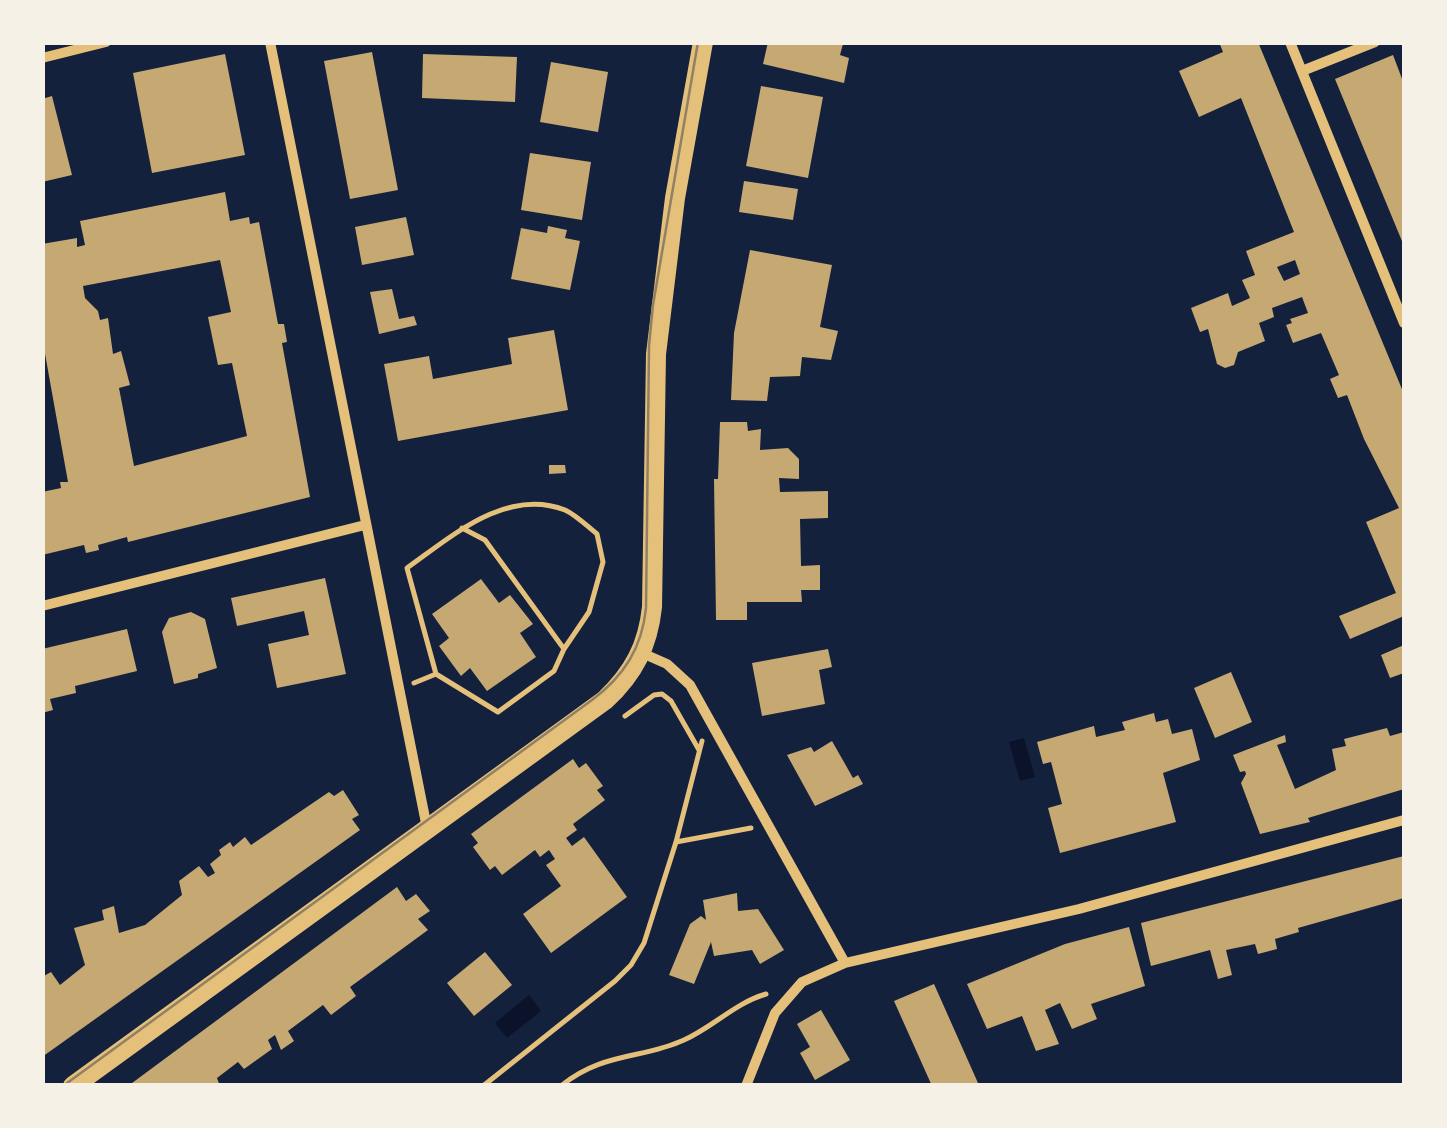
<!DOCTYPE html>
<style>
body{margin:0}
#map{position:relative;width:1447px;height:1128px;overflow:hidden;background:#14213d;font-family:Merriweather,serif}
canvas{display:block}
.frame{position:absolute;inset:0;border:45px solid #f6f1e7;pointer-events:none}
</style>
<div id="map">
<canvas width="1447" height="1128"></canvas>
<div class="frame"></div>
</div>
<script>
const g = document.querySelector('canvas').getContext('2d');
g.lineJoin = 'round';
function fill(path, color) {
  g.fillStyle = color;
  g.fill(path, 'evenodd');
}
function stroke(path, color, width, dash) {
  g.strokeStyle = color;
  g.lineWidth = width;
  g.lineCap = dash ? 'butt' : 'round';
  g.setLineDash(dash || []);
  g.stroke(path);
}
fill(new Path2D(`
 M1024,738L1035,777L1020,781L1009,742Z
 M529,995L541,1011L507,1038L495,1023Z`), '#0b132b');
fill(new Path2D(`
 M768,42L843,44L840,55L849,58L844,83L763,64Z
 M1219,42H1258L1404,394V616L1350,639L1339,616L1396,593L1366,522L1399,508L1364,439L1347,395L1338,398L1330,379L1339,375L1321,333L1293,343L1286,325L1292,323L1290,319L1308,313L1302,297L1272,308L1274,317L1259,323L1265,341L1238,352L1234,365L1225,368L1217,364L1208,329L1200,332L1191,308L1228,293L1232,306L1250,298L1242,280L1255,275L1246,251L1294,232L1241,98L1199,117L1179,71L1223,52ZM1295,260L1300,274L1284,281L1277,267Z
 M372,52L398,190L350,199L324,61Z
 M225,54L245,155L152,173L133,73Z
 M423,54L517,57L515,102L422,98Z
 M1393,55L1404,84V246L1335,79Z
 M551,62L608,72L598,132L540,122Z
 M761,86L823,97L808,178L746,166Z
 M52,96L72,175L42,182V99Z
 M530,153L591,162L582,220L521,210Z
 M744,181L798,189L793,220L739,212Z
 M225,192L230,221L249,217L250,224L259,222L278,324H284L287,342L282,343L310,497L128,542L127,537L98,545L99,550L86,553L84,545L42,555V492L61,488L60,482H68L42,337V244L77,238V247L85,245L80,221ZM220,260L231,312L208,317L218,365L232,363L247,436L134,466L119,388L130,385L121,351L113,354L108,318L100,320L98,311L85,298L83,286Z
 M406,217L414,255L362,265L355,227Z
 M548,226L567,230L565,238L580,241L570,290L511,279L521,228L547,233Z
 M750,250L832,265L820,327L838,331L831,360L802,357L800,376L770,377L767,401L731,400L734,333Z
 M392,289L399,319L414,316L417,325L379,334L370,292Z
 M554,330L568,410L398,441L384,364L429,356L433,379L512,364L508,338Z
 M720,422H747L748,431L761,429L760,450L788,448L799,459V479L779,478L780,492L828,491V518L800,519L801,566L820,565V590H801L802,602H747V620H716L714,479H718Z
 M549,465H565L566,473L549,474Z
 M325,578L346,674L277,688L268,644L309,635L304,611L237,626L231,598Z
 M481,579L499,603L510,595L533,624L520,633L536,657L487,691L470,668L461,676L439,646L449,638L432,614Z
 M191,612L205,619L217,668L198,674V678L174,684L162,632L169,618Z
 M127,629L137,671L75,686L76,693L50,699L53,710L42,713V649Z
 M1404,645V673L1390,678L1381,655Z
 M828,649L832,667L819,670L825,704L762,716L752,663Z
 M1231,672L1252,722L1215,738L1194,688Z
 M1154,713L1156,722L1168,719L1172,734L1192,729L1200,760L1163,773L1176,822L1060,853L1048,808L1062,804L1051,762L1043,764L1037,742L1094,726L1096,737L1125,730L1122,722Z
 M1387,728L1390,736L1404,732V789L1308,818L1310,822L1260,834L1241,783L1246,774L1245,771L1240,772L1233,755L1285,735L1286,742L1277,745L1295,789L1336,770L1332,749L1346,746L1344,739Z
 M832,741L853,778L858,775L863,784L815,806L787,755L811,747L814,752Z
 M573,759L579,768L586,763L603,786L597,790L605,800L573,824L577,830L566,838L572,846L584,837L627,897L551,953L523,914L561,886L546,865L555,859L549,850L540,857L535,850L502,875L495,866L490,870L473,847L478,843L471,834Z
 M343,790L359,815L352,819L360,830L42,1057V977L51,972L60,985L85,965L74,928L104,920L102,910L114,906L119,933L145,925L182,895L179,881L199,866L208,877L215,873L210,864L221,855L219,850L230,842L233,847L245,837L251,845L329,792L334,796Z
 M1404,856V898L1298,928L1299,932L1275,939L1277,949L1258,954L1255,944L1226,950L1232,975L1218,979L1210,950L1151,966L1141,923Z
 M397,887L406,901L416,894L430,911L418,919L428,930L350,987L356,996L331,1015L323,1005L288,1031L294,1041L281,1050L275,1035L268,1040L272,1049L244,1069L238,1062L217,1078L220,1086H128Z
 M737,893L738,911L758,909L784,950L760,964L752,950L714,956L711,942L694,984L669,975L690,924L701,916L706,920L703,900Z
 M1129,927L1145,986L1091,1004L1097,1019L1072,1029L1060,1003L1045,1010L1059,1044L1036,1051L1022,1016L987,1029L967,984L1065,944Z
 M485,952L512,985L474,1016L447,983Z
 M934,984L978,1083L973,1086H932L894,1001Z
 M821,1010L850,1060L815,1080L800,1053L810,1047L797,1024Z`), '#c6a872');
stroke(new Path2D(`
 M462,528L485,540L564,649
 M414,683L436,674L498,712L554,671L564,649L589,612L603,562L597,534C587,526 576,515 565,510C506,487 451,537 407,568L436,674
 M625,716L654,695L662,694L671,701L699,750
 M676,842L751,828
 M483,1086L615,981L631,965L644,943L676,842L702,741
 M561,1086C602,1052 643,1059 684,1040C713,1027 735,1003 766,994`), '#e5c07b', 5);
stroke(new Path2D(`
 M270,42L427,828
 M1290,42L1404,323
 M42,58L106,42
 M1302,71L1375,42
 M42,606L365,525
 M642,653L667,664L690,685L845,963
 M746,1086L775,1013L802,982L845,963L1079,909L1404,820`), '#e5c07b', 10);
stroke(new Path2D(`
 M73,1086L605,700C634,673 648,645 652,607L656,354L675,198L703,42`), '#e5c07b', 20);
stroke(new Path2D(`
 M63,1086L592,700C624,676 642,648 646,608L649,346L653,305L698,42`), '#918062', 2.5);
</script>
